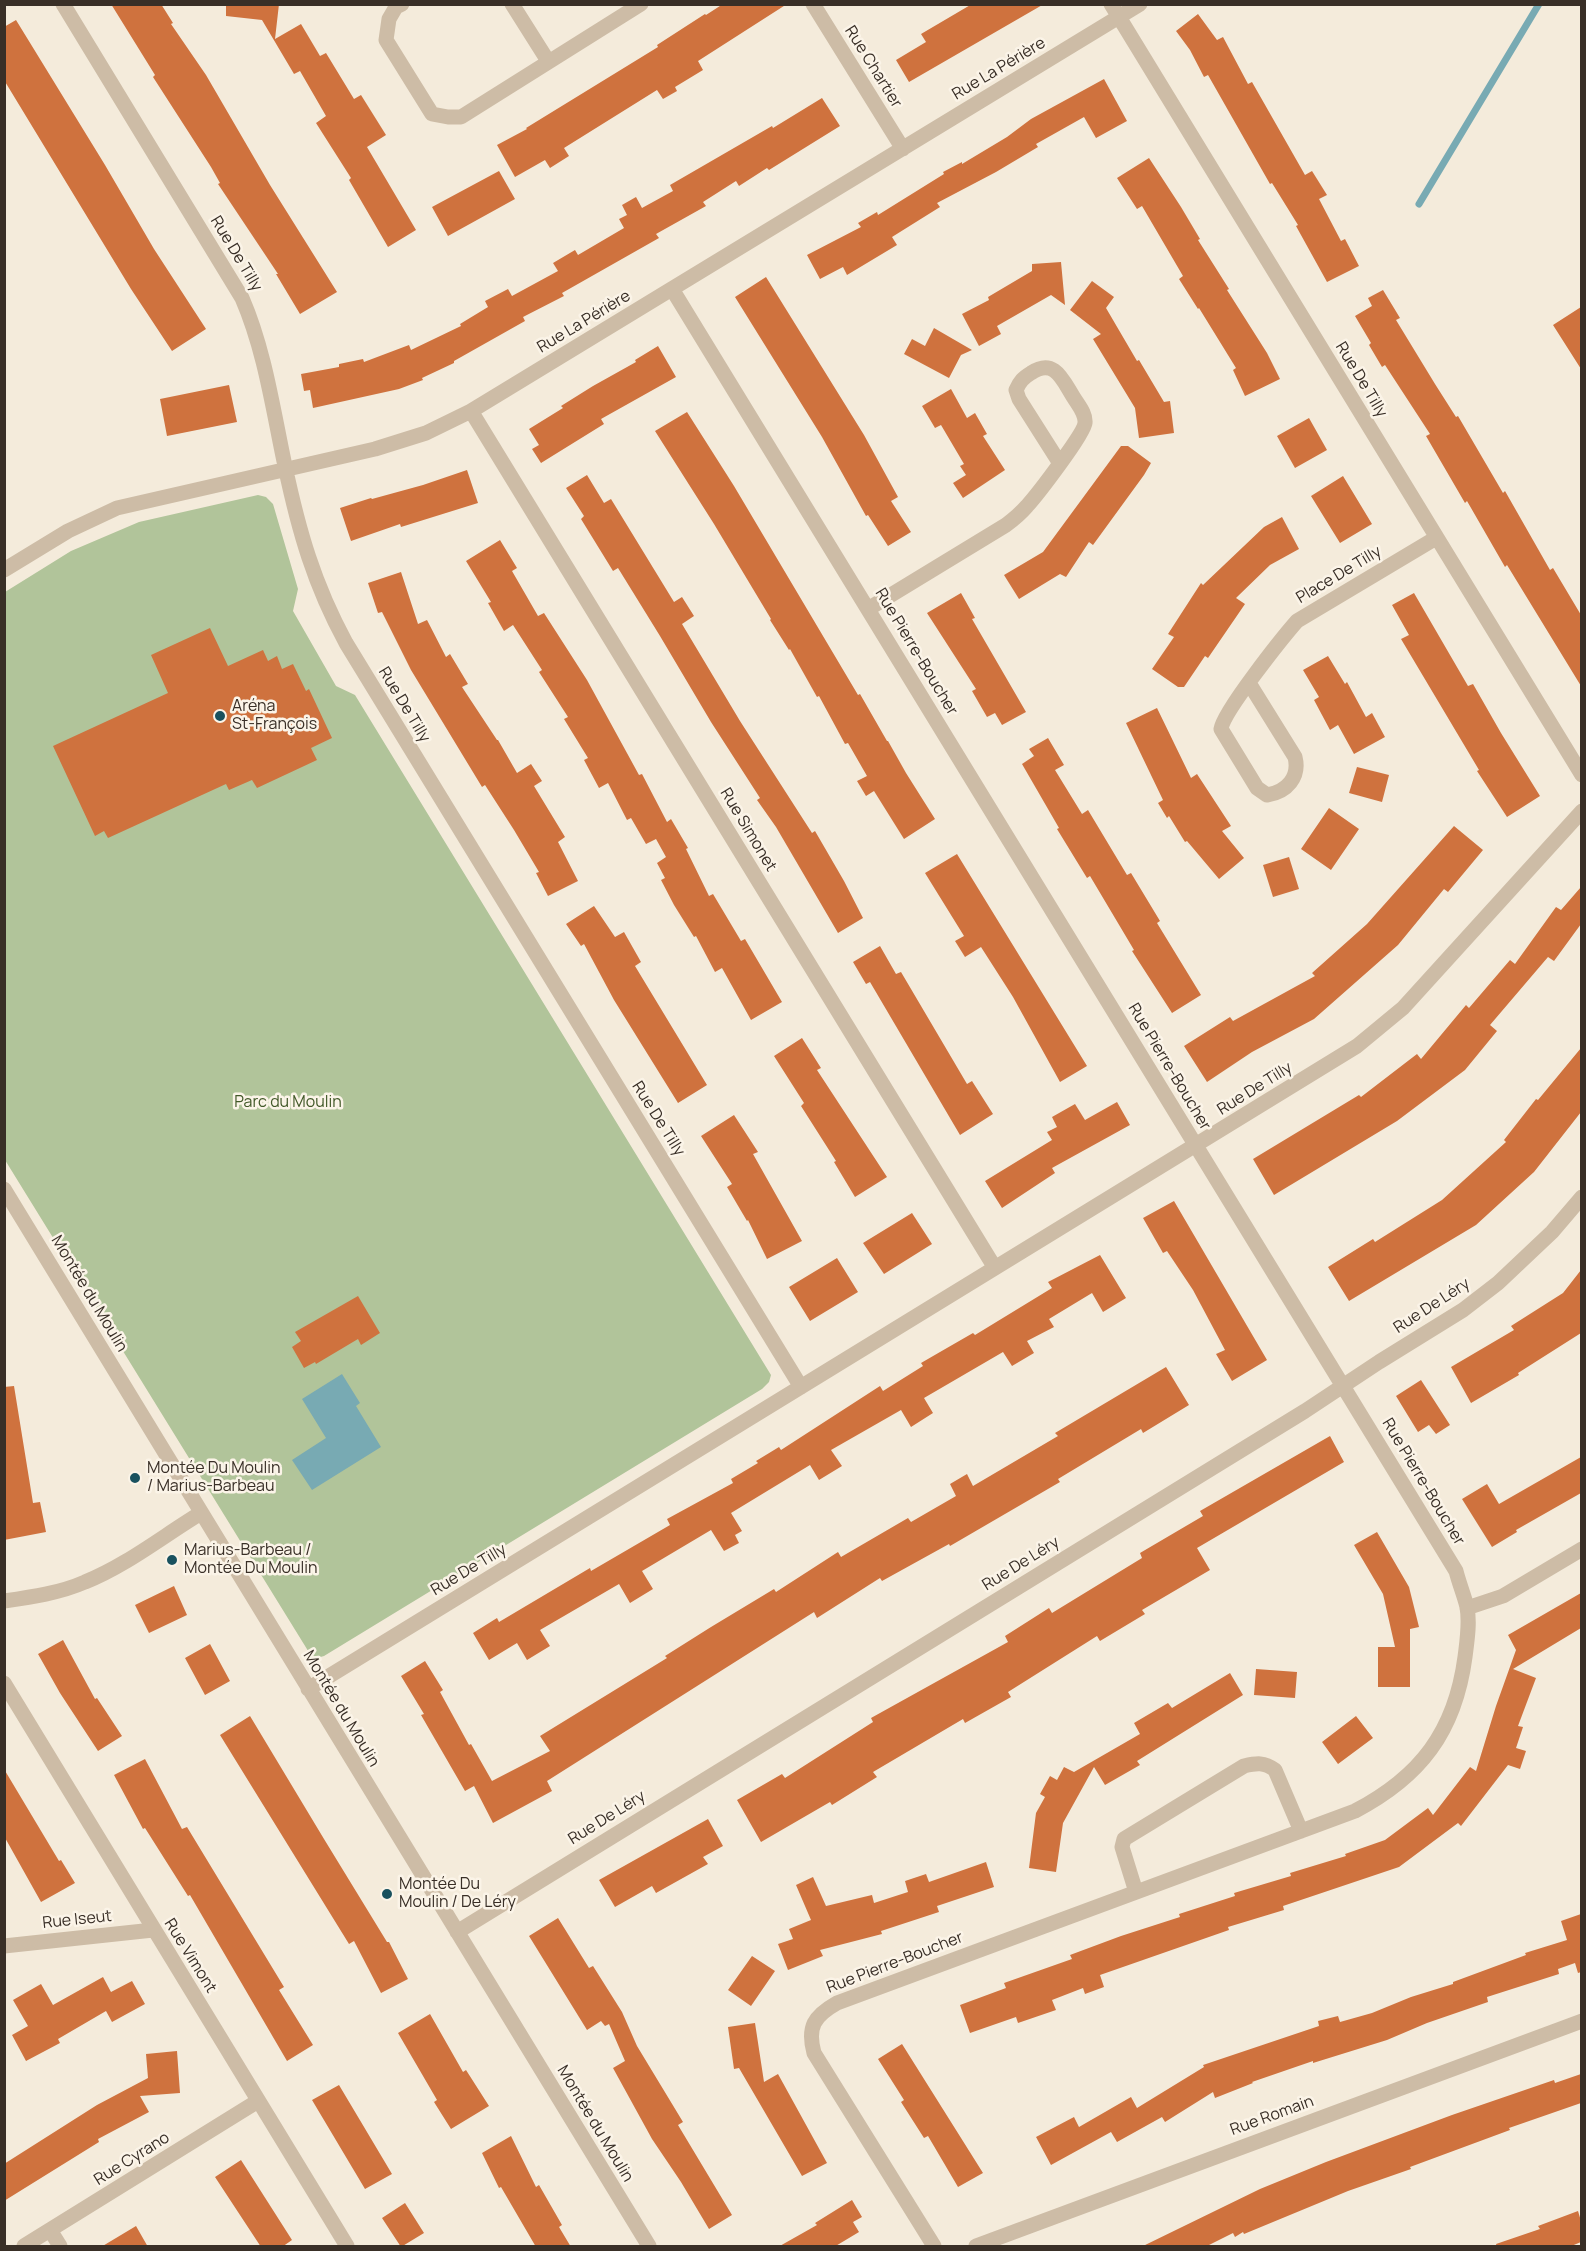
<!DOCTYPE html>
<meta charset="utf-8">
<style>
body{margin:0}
#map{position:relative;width:1586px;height:2251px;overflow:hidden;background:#f4ebdb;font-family:Manrope,sans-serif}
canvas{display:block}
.frame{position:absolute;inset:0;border:6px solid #392f27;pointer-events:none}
</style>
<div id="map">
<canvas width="1586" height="2251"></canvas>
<div class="frame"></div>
</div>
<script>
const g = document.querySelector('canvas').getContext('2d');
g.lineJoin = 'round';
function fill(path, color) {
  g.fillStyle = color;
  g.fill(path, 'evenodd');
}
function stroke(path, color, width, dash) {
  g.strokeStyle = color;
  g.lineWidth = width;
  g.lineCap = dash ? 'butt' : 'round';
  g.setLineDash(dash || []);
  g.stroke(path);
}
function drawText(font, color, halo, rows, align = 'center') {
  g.font = font + ' Manrope,sans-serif';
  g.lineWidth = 5;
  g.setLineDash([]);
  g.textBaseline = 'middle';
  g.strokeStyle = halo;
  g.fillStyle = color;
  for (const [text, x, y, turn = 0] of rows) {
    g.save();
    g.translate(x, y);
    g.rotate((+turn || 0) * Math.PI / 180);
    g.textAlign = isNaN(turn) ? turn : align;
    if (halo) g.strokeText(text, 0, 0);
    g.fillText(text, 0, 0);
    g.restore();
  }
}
fill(new Path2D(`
 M258,495L266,497L273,504L298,589L293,611L336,686L355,695L771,1375L769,1382L762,1389L324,1656L317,1658L310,1654L5,1160V592L71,551L139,522Z`), '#b1c49a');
fill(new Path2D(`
 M342,1374L360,1403L356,1406L381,1447L312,1490L292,1460L326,1438L302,1399Z`), '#78aab3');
stroke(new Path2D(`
 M1419,204L1539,4`), '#78aab3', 7);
fill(new Path2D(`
 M111,4H161L173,23L171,24L206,75L270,185L337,292L300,314L276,274H278L218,184L220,183L211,167L153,77L155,75Z
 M226,4H279L275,39L301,24L320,56L326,53L354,99L361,95L386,135L367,147L416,230L388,247L349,180L351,178L316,123L326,116L300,71L294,74L262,20L226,16Z
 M723,4H787L698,61L703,70L675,87L677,91L663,99L657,90L564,148L569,156L550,168L545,160L515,177L497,145L527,129L526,128L658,47L657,45L705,14L706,15Z
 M972,4H1044L909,82L896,60L926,42L921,34Z
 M1198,14L1217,40L1223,37L1248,84L1252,82L1305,175L1312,171L1327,195L1319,199L1341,241L1345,239L1359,266L1327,282L1296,226L1298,225L1272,183L1270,184L1208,75L1204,77L1190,50L1176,31Z
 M16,20L105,165L154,249L206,329L172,351L131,289L4,80V27Z
 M1104,79L1127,121L1096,138L1084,117L1036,144L1038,147L996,172L937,203L940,207L892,237L897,245L847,275L843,267L820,279L807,255L861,227L858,223L877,212L878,215L944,174L943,172L962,162V164L1007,137L1031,119Z
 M822,98L840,126L769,170L767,168L739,186L736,181L703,202L706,206L656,234L659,238L562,293L564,296L523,317L525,321L454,361V363L422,378L423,380L399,389L313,408L310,390L304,391L301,374L339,367V364L363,359L364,362L409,345L411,350L461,326L460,324L488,307L485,301L508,289L512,296L558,271L553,263L575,250L578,255L624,228L619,219L627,215L622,205L636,197L642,208L673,191L670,185L772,126L773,128Z
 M1149,158L1181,207L1200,239L1198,240L1229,289L1227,290L1267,353L1280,379L1245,396L1233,370L1236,368L1199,308L1198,309L1179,279L1183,276L1142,206L1137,209L1117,178Z
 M499,171L515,199L448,236L432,207Z
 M1061,262L1065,305L1051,295L997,326L1001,334L979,346L962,314L989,300L988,297L1032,271V264Z
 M766,277L864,435L898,497L891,501L911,532L888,546L868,515L866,516L822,437L735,297Z
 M1092,281L1114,297L1106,308L1137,361L1139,360L1164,402L1170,401L1174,433L1139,438L1135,408L1093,339L1101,334L1070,310Z
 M1383,290L1400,318L1396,320L1435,384L1456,417L1458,416L1503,493L1505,491L1550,570L1553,568L1581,615V686L1507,565L1505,567L1467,501L1465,503L1426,436L1430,434L1385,365L1382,367L1369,345L1371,343L1355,316L1372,306L1368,298Z
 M1581,307V369L1553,325Z
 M934,328L972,350L961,355L949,378L904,354L912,339L925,346Z
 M658,346L676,377L601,419L604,424L541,463L532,449L539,445L529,429L563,408L561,406L593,386L636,362L635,360Z
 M229,385L237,422L167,436L160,399Z
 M951,389L967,418L975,413L987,434L983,436L1005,470L963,498L953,483L966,475L960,466L964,464L941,425L935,428L922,406Z
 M687,412L734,486L858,695L860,694L887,741H888L906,773L935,819L904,839L874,791L866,796L857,781L867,776L848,743L845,744L819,696L817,697L790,649L789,650L770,620L771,619L714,524L655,431Z
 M1309,418L1327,450L1295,468L1277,436Z
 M1121,446H1128L1151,463L1144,475L1093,545L1089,542L1066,577L1060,574L1019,599L1004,575L1043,552Z
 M467,470L478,503L401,527L400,524L351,541L340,508L371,498L372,499L423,485Z
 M587,475L604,503L611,499L674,602L682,597L694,616L682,624L740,721L812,833L815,831L844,881L863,918L838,933L776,827L757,800L760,798L711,722L660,636L618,568L613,571L581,519L584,516L566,488Z
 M1343,476L1372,524L1340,543L1311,496Z
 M1282,517L1299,549L1270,565L1236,598L1245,604L1208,658L1205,656L1184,687H1178L1152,669L1174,637L1168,634L1201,583L1203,585L1264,527Z
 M500,540L517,568L512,571L538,616L544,613L587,680L639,775L642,774L667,822L671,819L688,848L686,849L709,896L713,894L741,941L745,939L782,1002L751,1020L722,968L715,972L696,936L694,937L674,905L661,880L665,878L657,863L666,857L656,839L646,844L631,818L627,820L608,783L599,788L584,760L588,758L564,719L568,717L539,672L542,670L513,625L504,631L488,603L491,602L466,561Z
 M401,572L418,624L427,620L446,657L450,654L468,684L462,687L497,740H498L517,773L531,764L542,781L534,786L565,837L558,842L578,881L548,896L536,873L539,872L514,830L485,785L482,787L411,670L382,612L378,613L368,583Z
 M961,593L975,618L972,619L1026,712L1002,725L995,713L987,717L972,691L976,689L927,613Z
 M1414,593L1468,686L1473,684L1501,733L1540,796L1507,817L1477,771L1479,770L1401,639L1409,635L1392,605Z
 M210,628L228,666L263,650L268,661L277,656L282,669L293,664L306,691L309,689L332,738L311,748L317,760L257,788L252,780L229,790L226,784L108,838L104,831L95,836L53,746L168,693L151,655Z
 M1328,656L1345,684L1347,682L1366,717L1372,713L1385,737L1354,754L1338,725L1330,730L1314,700L1319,697L1303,670Z
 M1157,708L1191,778L1197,774L1231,826L1222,831L1244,858L1219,879L1187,841L1185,842L1169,816L1167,818L1158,803L1163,800L1126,723Z
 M1048,738L1064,765L1055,770L1082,814L1088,810L1127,875L1131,873L1160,921L1157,923L1201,995L1172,1013L1132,951L1134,950L1090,876L1087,878L1057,829L1059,828L1022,764L1034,756L1029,749Z
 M1357,767L1389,775L1382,802L1349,793Z
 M1329,808L1359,829L1331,870L1301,849Z
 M1454,826L1483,850L1448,892L1444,889L1398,945L1314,1019L1252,1052L1207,1082L1184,1046L1230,1017L1233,1021L1315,976L1312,973L1367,924Z
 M957,854L1087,1066L1060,1082L1013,997L981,947L965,957L955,941L964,936L925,873Z
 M1289,857L1299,889L1273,897L1263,865Z
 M1581,887V924L1554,961L1548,957L1490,1025L1497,1031L1465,1070L1397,1121L1274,1195L1253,1159L1359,1095L1361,1097L1417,1054L1421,1059L1466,1005L1469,1008L1510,960L1515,964L1556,907L1561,910Z
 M594,906L615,937L624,932L641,962L635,966L707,1085L678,1103L614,1000L584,944L581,946L566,924Z
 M880,946L896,974L901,972L967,1084L972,1081L993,1114L960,1135L870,982L866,984L853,962Z
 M802,1038L821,1068L817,1070L887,1177L855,1197L834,1162L836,1161L801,1106L804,1103L774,1056Z
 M1581,1048V1112L1534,1172L1476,1225L1349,1301L1328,1267L1373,1239L1375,1242L1442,1200L1506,1142L1504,1140L1536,1099L1538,1100Z
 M1117,1102L1130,1125L1052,1168L1055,1173L1002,1208L985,1181L1052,1140L1047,1132L1057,1127L1052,1117L1075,1104L1085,1120Z
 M734,1115L758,1152L753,1154L802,1241L767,1259L748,1220L747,1221L727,1187L732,1184L701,1136Z
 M1174,1201L1267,1360L1232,1381L1216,1354L1225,1350L1193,1290L1167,1251L1163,1253L1143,1218Z
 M912,1213L932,1244L884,1274L863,1243Z
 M1100,1255L1126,1298L1103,1312L1092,1293L1049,1319L1054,1327L1027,1341L1034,1353L1012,1366L1003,1352L924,1398L933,1413L911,1427L901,1410L831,1450L842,1466L819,1480L810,1465L731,1513L742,1531L735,1535L739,1543L724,1551L711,1530L642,1571L653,1589L630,1603L619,1584L540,1630L550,1646L527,1660L517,1643L489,1660L473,1633L497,1618L499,1622L590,1568L591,1571L670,1525L667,1519L733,1483L731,1479L758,1463L756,1461L779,1447L781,1450L880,1386L883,1391L923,1366L921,1363L940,1352L973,1333L975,1335L1052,1288L1048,1282Z
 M837,1258L858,1292L810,1321L789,1287Z
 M1581,1270V1333L1518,1373L1519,1375L1471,1403L1451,1367L1514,1330L1511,1326L1563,1293Z
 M358,1296L380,1333L361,1345L358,1339L316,1364L315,1362L304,1368L292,1347L301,1341L295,1332Z
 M1166,1367L1189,1405L1143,1433L1141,1429L1058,1479L1060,1482L950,1546L949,1544L882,1581L880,1578L817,1618L814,1612L547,1781L552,1791L493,1823L474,1786L465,1791L421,1715L424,1714L401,1676L425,1661L443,1690L440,1692L469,1745L471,1744L492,1781L550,1751L540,1736L667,1658L665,1656L711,1627L774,1589L776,1592L838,1552L841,1557L908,1518L911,1522L956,1496L950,1484L967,1474L973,1486L1058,1436L1055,1433Z
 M1421,1380L1450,1425L1436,1434L1429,1425L1418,1432L1396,1396Z
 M14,1386L33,1503L40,1502L46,1532L4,1540V1387Z
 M1330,1436L1344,1462L1197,1548L1210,1570L1142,1610L1145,1614L1100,1641L1097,1636L1008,1692L1011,1697L965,1723L963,1719L873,1772L877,1777L832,1805L830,1802L761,1842L737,1800L782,1774L785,1778L873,1722L871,1718L1008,1642L1005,1636L1049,1608L1052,1613L1142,1558L1140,1553L1203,1516L1200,1511Z
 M1581,1457V1493L1516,1530L1517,1532L1492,1547L1462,1499L1487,1484L1499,1504Z
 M1377,1532L1409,1587L1419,1627L1410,1629V1687H1378V1647H1395L1383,1594L1354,1545Z
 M174,1586L187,1615L149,1633L135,1605Z
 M1581,1593V1628L1513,1669L1536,1678L1518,1726L1523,1727L1516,1748L1526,1751L1520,1769L1508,1765L1461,1826L1458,1823L1399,1867L1283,1906L1284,1910L1228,1927L1229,1930L1100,1975L1104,1987L1085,1994L1083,1988L1052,2000L1056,2010L1018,2023L1016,2017L970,2033L960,2005L1006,1988L1004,1983L1072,1959L1070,1955L1121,1936L1180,1917L1179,1914L1235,1896L1234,1893L1291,1876L1290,1873L1346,1856L1345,1854L1385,1840L1428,1808L1433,1815L1470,1767L1476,1771L1496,1706L1516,1650L1508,1635Z
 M63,1640L95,1699L97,1698L122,1736L98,1751L60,1693L38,1654Z
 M210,1644L230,1681L205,1695L185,1658Z
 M1256,1669L1297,1672L1295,1698L1254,1695Z
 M1230,1673L1243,1695L1137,1761L1140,1765L1105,1785L1094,1767L1063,1823L1056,1872L1029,1868L1036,1813L1045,1797L1040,1794L1050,1776L1057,1780L1064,1767L1074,1772L1140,1734L1134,1723L1168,1703L1172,1708Z
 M250,1716L324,1839L387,1942H389L408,1979L381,1993L354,1941L349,1944L220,1735Z
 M1356,1716L1373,1738L1338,1764L1322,1742Z
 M145,1759L182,1829L187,1827L284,1987L279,1990L313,2045L287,2061L190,1895L188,1896L145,1828L143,1829L114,1775Z
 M4,1769L59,1861L61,1860L75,1883L41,1902L4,1836Z
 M708,1819L723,1846L703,1857L708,1864L656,1893L652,1886L615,1907L599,1880Z
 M986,1862L994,1887L937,1906L939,1912L881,1931L882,1934L820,1950L823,1956L788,1970L778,1944L793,1939L789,1929L811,1920L796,1885L813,1877L826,1906L872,1895L874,1903L908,1892L905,1881L926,1874L929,1882Z
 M1581,1914V1972L1578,1973L1575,1963L1558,1969L1559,1974L1487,1997L1488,2002L1427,2023L1387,2040L1313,2063V2061L1252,2082L1253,2083L1215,2098L1213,2092L1165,2122L1162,2117L1117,2142L1111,2132L1051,2165L1036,2137L1074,2117L1079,2127L1131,2097L1137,2108L1204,2067L1203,2065L1319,2026L1318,2021L1338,2016L1340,2022L1372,2013L1411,1997L1453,1984V1982L1526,1955L1525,1953L1567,1940L1561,1921Z
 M558,1918L589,1968L593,1966L622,2012L637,2046L683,2122L678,2125L732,2215L709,2229L681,2182L652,2139L613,2068L625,2061L609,2024L605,2026L601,2021L587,2030L529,1936Z
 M752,1956L775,1971L751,2006L728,1990Z
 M103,1977L111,1992L132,1981L145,2004L112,2022L106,2011L58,2039L60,2043L26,2061L12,2035L28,2026L13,2000L41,1984L53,2005Z
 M430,2014L463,2072L466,2070L489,2106L451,2129L434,2102L437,2100L398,2033Z
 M755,2023L764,2082L778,2074L827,2163L802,2176L739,2068L734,2069L728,2027Z
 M902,2044L983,2173L958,2187L928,2136L924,2138L901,2102L904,2100L878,2059Z
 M177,2051L180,2093L140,2096L149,2112L98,2139L99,2142L4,2201V2164L97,2105L148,2078L146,2054Z
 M1581,2074V2103L1509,2128L1510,2130L1410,2167L1411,2169L1348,2191L1244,2234L1243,2232L1235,2237L1233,2233L1205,2247H1141L1260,2189L1326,2162L1452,2115L1554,2080L1555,2083Z
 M339,2085L392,2174L365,2189L312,2100Z
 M511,2136L536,2187L539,2185L562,2225L559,2227L571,2247H536L501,2187L499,2188L482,2153Z
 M241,2160L292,2240L282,2247H261L215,2177Z
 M852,2200L862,2217L853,2222L859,2232L834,2247H778L817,2225L815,2223Z
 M405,2203L424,2233L401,2247L382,2218Z
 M1578,2211L1581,2221V2242L1569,2247H1497L1496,2244L1540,2229L1538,2226Z
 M136,2226L148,2247H101Z`), '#cf723e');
stroke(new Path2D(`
 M63,4L242,298C265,351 273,410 285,466C299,532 314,584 346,643L801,1387
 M402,4L396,7L389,19L386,40L432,114L448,117H461L641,4
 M512,4L548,61
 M813,4L903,149
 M1111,4L1582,775
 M672,289L1456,1571C1459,1583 1464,1595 1467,1607C1470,1623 1467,1641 1465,1657C1455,1732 1420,1777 1355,1811L837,2003C814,2016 807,2027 814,2053L934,2246
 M471,411L995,1268
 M4,570L68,531L117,508L375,449L426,433L471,411L1140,4
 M868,609L1006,525C1014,519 1021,513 1027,506C1037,495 1084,434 1085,423C1086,414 1079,406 1074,398C1063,381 1055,357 1031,373C1023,378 1020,381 1016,390L1019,399L1059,462
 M1249,683L1295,757C1300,777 1287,792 1267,795L1257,788L1221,729C1223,712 1283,637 1297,621L1436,538
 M4,1189L649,2246
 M4,1601C32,1597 60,1593 85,1582C127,1565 163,1536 201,1513
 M1467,1608L1503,1596L1582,1549
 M4,1683L347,2246
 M308,1689L1357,1046L1403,1008L1582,811
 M1136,1892L1122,1847L1124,1839L1244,1766C1257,1763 1264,1762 1275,1770L1301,1831
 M457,1932L1305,1411L1379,1362L1463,1310L1498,1283L1552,1232L1582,1197
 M4,1946L153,1930
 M50,2230L60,2246
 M24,2246L258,2101
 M976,2246L1582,2021`), '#cdbca6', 15);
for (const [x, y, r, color] of [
 [220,716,6,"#19515e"],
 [135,1478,6,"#19515e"],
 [172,1560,6,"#19515e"],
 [387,1894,6,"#19515e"]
]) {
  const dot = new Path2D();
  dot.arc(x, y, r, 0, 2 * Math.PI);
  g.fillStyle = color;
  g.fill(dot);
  stroke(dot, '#fbf4e8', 2);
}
drawText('16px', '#392f27', '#fbf4e8', [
 ["Rue Chartier",873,67,58],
 ["Rue La Périère",999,69,-31],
 ["Rue De Tilly",236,254,59],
 ["Rue La Périère",584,322,-31],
 ["Rue De Tilly",1361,380,59],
 ["Place De Tilly",1339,575,-31],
 ["Rue Pierre-Boucher",916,652,59],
 ["Rue De Tilly",404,705,59],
 ["Rue Simonet",748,830,59],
 ["Rue Pierre-Boucher",1169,1067,59],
 ["Rue De Tilly",1255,1089,-32],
 ["Rue De Tilly",658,1119,58],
 ["Montée du Moulin",89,1294,59],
 ["Rue De Léry",1432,1306,-33],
 ["Rue Pierre-Boucher",1423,1482,59],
 ["Rue De Léry",1021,1564,-32],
 ["Rue De Tilly",469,1570,-31],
 ["Montée du Moulin",341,1709,59],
 ["Rue De Léry",607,1818,-32],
 ["Rue Iseut",77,1920,-6],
 ["Rue Vimont",190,1956,58],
 ["Rue Pierre-Boucher",895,1963,-21],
 ["Rue Romain",1272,2116,-20],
 ["Montée du Moulin",595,2124,59],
 ["Rue Cyrano",132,2159,-32]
]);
drawText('16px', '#392f27', '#fbf4e8', [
 ["Aréna",232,707],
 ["St-François",232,725],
 ["Montée Du Moulin",147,1469],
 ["/ Marius-Barbeau",147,1487],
 ["Marius-Barbeau /",184,1551],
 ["Montée Du Moulin",184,1569],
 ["Montée Du",399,1885],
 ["Moulin / De Léry",399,1903]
], 'left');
drawText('16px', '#425929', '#fbf4e8', [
 ["Parc du Moulin",288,1103]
]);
</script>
